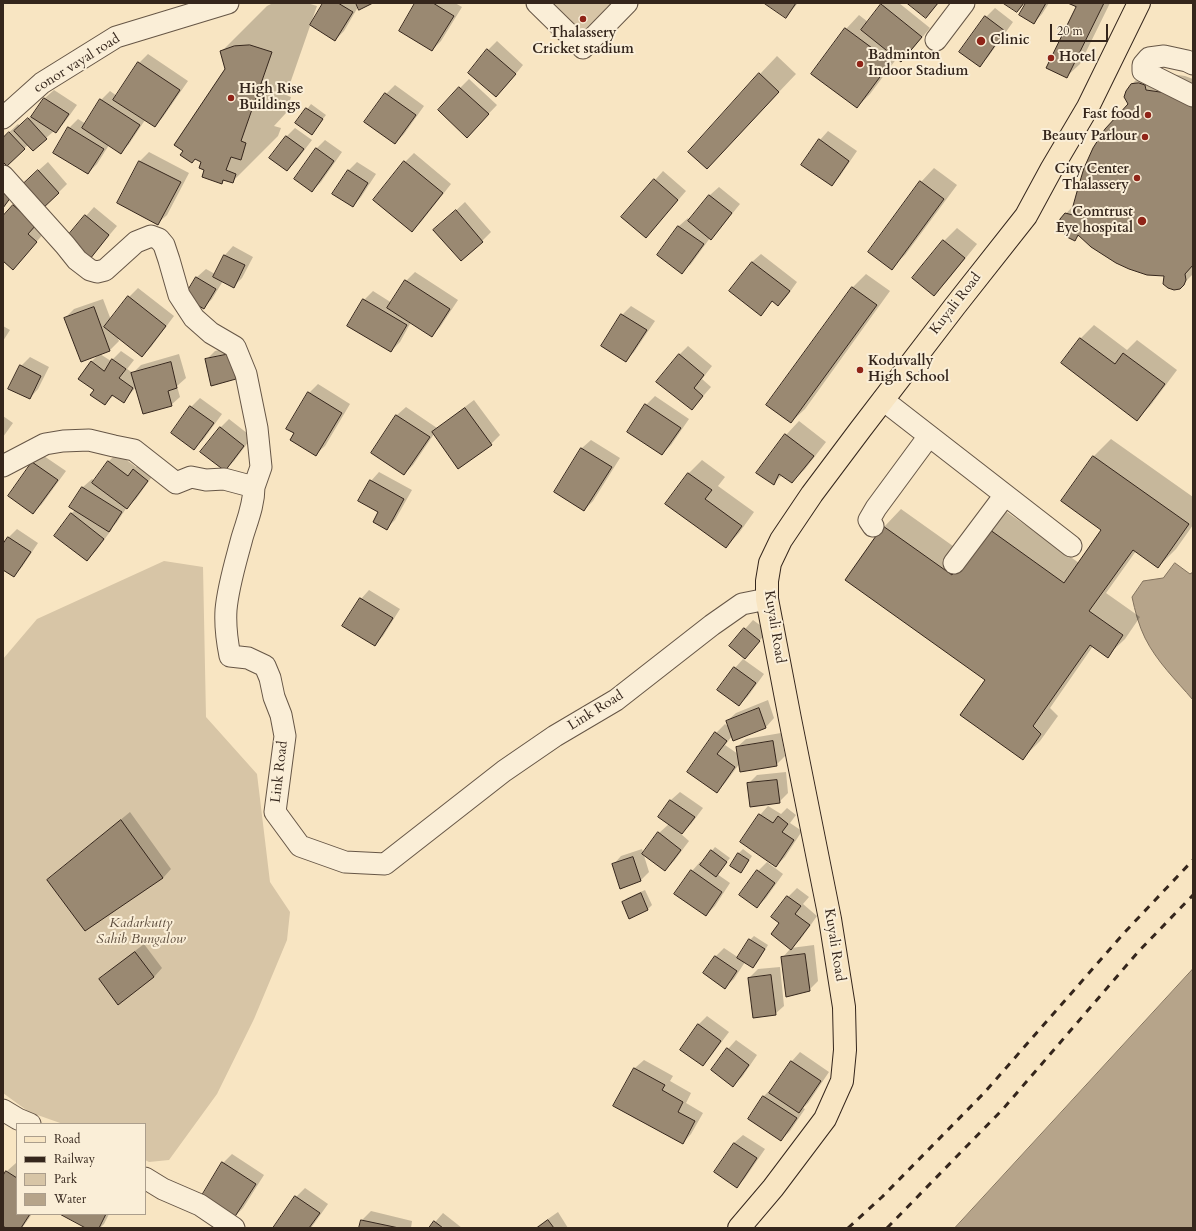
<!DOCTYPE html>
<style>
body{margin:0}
#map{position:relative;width:1196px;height:1231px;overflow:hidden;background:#f8e5c2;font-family:Cardo,serif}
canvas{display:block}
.frame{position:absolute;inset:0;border:4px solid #35261c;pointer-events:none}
.legend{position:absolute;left:16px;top:1123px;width:130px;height:92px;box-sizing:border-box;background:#faeed7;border:1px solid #ab9e8c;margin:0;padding:5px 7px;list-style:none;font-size:12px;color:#35261c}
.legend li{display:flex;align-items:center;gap:8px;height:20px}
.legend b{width:20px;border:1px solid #ab9e8c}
.scale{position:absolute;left:1050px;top:24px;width:58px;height:18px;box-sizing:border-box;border:2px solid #35261c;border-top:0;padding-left:5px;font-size:12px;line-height:14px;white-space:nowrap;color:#35261c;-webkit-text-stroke:3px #faeed7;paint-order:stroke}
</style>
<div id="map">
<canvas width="1196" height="1231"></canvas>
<div class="frame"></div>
<ul class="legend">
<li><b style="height:5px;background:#f8e5c2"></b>Road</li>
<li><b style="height:5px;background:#35261c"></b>Railway</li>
<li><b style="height:11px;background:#d7c5a6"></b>Park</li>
<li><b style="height:11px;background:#b6a48a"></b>Water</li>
</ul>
<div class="scale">20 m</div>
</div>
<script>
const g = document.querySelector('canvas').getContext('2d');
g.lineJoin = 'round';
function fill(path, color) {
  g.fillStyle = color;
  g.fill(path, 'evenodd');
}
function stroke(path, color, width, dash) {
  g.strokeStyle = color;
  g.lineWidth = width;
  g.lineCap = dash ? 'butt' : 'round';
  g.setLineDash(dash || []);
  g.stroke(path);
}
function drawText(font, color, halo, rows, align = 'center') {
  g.font = font + ' Cardo,serif';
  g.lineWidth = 4;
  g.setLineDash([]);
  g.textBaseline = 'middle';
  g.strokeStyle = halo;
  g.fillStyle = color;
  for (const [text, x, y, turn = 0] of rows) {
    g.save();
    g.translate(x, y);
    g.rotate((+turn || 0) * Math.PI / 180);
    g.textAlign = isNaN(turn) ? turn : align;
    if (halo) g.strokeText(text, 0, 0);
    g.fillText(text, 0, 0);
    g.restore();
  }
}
fill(new Path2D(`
 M551,3H614L584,35Z
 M164,561L203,567L206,717L257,774L270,882L290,912L287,940L254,1019L217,1094L169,1160L149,1162L145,1160V1124H63L29,1112L3,1093V659L37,619Z`), '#d7c5a6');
const water = new Path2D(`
 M1175,563L1190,574L1193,572V700C1176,680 1157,662 1145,638C1139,626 1135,611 1132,597L1143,581L1163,578Z
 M1193,969V1228H955Z`);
fill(water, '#b6a48a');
stroke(water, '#82725e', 1);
fill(new Path2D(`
 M273,3H307L317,6L286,95L291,97L286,113L274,126L281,128L278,136L232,182L225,179L222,183L206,169L202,162L196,158L192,162L226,69L221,52L267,6Z
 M324,3H371L358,7L344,31L335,40Z
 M416,3H455L462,7L441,41L432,50Z
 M765,3H798L786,17Z
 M884,3H899L930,28L910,52L901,61L897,58L870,94L857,107L812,74L846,29L859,15L868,22Z
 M909,3H939L926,17Z
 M1027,3H1049L1042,14L1034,23Z
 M1070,3H1110L1080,64L1066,77L1078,7Z
 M995,8L1013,22L988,57L980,65L986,17Z
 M497,41L523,65L505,87L488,50Z
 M148,54L188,81L163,117L155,126L145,120L129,144L121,152L109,145L97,164L88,173L69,128L78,119L86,124L101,100L110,91L117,96L139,63Z
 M777,56L796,74L724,150L689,152L760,74Z
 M1157,66L1162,67L1164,73L1185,76L1193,79V274L1179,288L1166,275L1080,235L1075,239L1061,219L1074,205L1130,104L1131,85L1149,67Z
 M469,79L497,105L475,128L460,88Z
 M395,85L424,106L404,134L395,143L366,122L386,94Z
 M54,90L77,105L64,123L56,132L54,131L46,138L28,145L7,164L3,160V138L18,124L20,126L36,111L45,98Z
 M311,104L326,115L312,133L297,123Z
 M295,128L312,140L296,161L287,170L271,158L287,136Z
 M828,131L857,151L840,176L832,185L820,140Z
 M325,140L342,152L321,182L312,191L316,149Z
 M149,152L189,173L167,215L158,223L119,203L140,161Z
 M414,153L451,184L421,222L412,230L405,162Z
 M48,162L67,184L58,193L30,178Z
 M357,162L376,174L361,197L353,206L348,171Z
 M934,168L957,185L905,255L891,268L869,252L921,182Z
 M663,171L686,191L654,228L623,217Z
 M719,187L740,204L719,230L711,238H710L691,264L682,272L658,255L679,226L688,218L690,220L710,195Z
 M22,197L44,233L21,260H3V217Z
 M465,202L491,232L482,241L435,230Z
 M94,207L117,226L90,258L86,216Z
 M957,228L977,244L947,281L934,294L944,241Z
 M233,246L253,257L242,278L234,286L223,281L212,299L203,308L185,297L197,277L206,269L215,274L225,255Z
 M761,254L797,282L787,296L778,305L773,301L761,314L752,262Z
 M415,272L458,300L440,327L431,336L411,322L400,342L391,351L364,300L373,291L392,303L406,281Z
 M866,274L890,291L805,409L791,422L768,405L853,287Z
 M138,288L174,316L151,347L142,356L117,336L119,341L110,350L100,354L111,361L121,351L134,360L127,369L133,373L141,365L179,354L186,378L177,386L180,397L171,405L136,387L124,401L114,395L105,404L95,389L91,362L99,354L65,318L74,309L103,299L111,320L129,297Z
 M631,306L655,321L634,352L625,361L602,345L622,315Z
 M1094,325L1127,350L1137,340L1177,370L1150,406L1137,419L1062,363L1081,338Z
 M3,326L10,330L3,341Z
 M239,345L244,370L236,379L206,360L215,351Z
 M688,346L712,366L702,379L711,387L692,409L679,355Z
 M30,357L49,367L38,389L30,398L21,366Z
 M318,384L350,404L325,446L316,454L295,433L309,393Z
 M655,396L689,419L671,445L662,454L628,431L646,405Z
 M200,398L222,414L203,440L194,448L172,432L191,407Z
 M474,400L500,435L491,444L434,434L413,465L404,474L372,452L397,415L406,407L437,428Z
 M3,416L13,423L3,437Z
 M229,419L252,437L234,461L225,470L220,428Z
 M799,421L826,442L805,469L792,482L782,475L773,484L757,473L786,435Z
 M1111,439L1193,497V525L1176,549L1158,567L1136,551L1106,593L1140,617L1125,639L1107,656L1093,646L1050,708L1058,716L1040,741L1023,758L987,680L884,527L901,509L967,556L1004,510L1079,563L1103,530L1062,501L1094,456Z
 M591,440L620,458L593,501L584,510L555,492L582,448Z
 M117,453L136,467L142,461L156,471L136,499L127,507L117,522L111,529H112L96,551L87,559L71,514L75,510L70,507L83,487L92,479L95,481L108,462Z
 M41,454L66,471L42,504L33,513V463Z
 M702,460L725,477L718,486L754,512L739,533L726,547L667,503L689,473Z
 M379,472L412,490L395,520L387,528L379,511L371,481Z
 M17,529L38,543L22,567L13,576L3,569V546L9,537Z
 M369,590L400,609L383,636L375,645L361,599Z
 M753,620L768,631L745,657L731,645Z
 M743,659L764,674L748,696L739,705L735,668Z
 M768,700L774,718L766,727L732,736L725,745L738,754L737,747L746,739L781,733L785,756L776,765L740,763L725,783L716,792V733L725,724L729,727L727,721L736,713Z
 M786,772L788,793L779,802L748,784L757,775Z
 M680,792L703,808L691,824L681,834L689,841L674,861L665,870L659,833L669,824L659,817L671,800Z
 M768,806L781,814L787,808L796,815L790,823L802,831L785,857L776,866L760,815Z
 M130,812L171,869L163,878L57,872Z
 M715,847L730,858L717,874L730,883L715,906L706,915L692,871L700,862L702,863Z
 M642,849L649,872L640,881L613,865L621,856Z
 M743,849L752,856L745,867L741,872L739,853Z
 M767,862L783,874L766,898L757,907L758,871Z
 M797,888L809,897L803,904L817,916L800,940L791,948L781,922L773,916L788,897Z
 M645,890L652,905L648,909L630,917L623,902L627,898Z
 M754,936L768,945L757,963L753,967L745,962L734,979L725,987L715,957L724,948L739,958L750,940Z
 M144,944L162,968L154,977L101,979L109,971Z
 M814,945L818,981L809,990L783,957L791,948Z
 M780,967L784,1006L775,1014L749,978L758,969Z
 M707,1016L729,1032L711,1056L703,1065L698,1025Z
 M736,1040L757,1055L742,1077L733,1085L728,1049Z
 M800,1052L829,1072L808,1103L803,1108L805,1109L790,1131L781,1140L749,1119L764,1096L772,1088H774L792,1061Z
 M644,1060L673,1076L670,1081L691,1093L686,1103L703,1113L691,1134L683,1143L615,1105L635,1068Z
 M743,1135L765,1149L745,1178L737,1187L734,1143Z
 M232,1154L264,1175L243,1208L234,1217L223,1163Z
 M16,1163L17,1164V1214H32L22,1228H8L3,1225V1178L7,1171Z
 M305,1188L328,1204L311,1228H275L296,1197Z
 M371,1211L412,1221L411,1228H360L362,1220Z
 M558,1212L568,1228H535Z
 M443,1213L462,1228H430Z
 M62,1214H109L104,1224L100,1228H88Z`), '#0003');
const building = new Path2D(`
 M323,3H338L353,12L335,41L310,25Z
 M356,3H373L359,10Z
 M415,3H433L454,16L432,51L399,31Z
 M764,3H796L786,18Z
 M907,3H938L926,18Z
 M1003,3H1024L1017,12Z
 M1026,3H1046L1034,24L1019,15Z
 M1068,3H1104L1067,78L1046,68L1076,7Z
 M881,4L922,37L901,62L861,30Z
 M985,16L1005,31L980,67L959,52Z
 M845,28L891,62L857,108L811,74Z
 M250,45L272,52L241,141L246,143L241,160L231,157L226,170L236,174L233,183L223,180L222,184L202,177L204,170L199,168L201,162L195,159L192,163L180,155L183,151L174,145L225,69L220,51L234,46Z
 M487,49L516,74L496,97L468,73Z
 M138,62L180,90L155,127L113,100Z
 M759,73L779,92L707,169L688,152Z
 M1139,83L1145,85L1146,90L1167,93L1193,86V265L1185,274L1186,280L1184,285L1180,289L1174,290L1168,288L1163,284L1164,276L1147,275L1129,269L1116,263L1091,247L1078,235L1075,241L1067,237L1062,232L1059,226L1060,219L1065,213L1073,215V206L1078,188L1084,168L1093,148L1105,129L1128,104L1124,97L1126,91L1131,84Z
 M459,87L489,114L467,138L438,110Z
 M385,93L416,115L395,144L364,122Z
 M44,98L69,114L56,133L31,117Z
 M100,99L140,125L121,154L82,128Z
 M306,108L323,119L312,135L295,123Z
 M28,118L47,139L33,151L14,131Z
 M68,127L104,149L88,174L53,153Z
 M9,132L25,149L7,166L3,162V138Z
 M286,136L304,149L287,171L269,158Z
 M819,139L849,161L832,186L801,165Z
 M316,148L334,161L312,192L294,179Z
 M139,161L181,182L158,225L117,203Z
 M404,161L443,193L412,232L373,200Z
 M38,170L59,193L41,210L20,187Z
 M348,170L368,183L353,207L332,194Z
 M654,179L678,200L646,238L621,217Z
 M920,181L944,199L892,270L868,252Z
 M3,191L11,197L3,208Z
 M709,195L732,213L711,240L688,221Z
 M13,205L36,225L28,234L37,242L13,270L3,261V216Z
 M456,210L483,242L461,261L433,230Z
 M85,215L109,235L90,259L65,239Z
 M678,226L704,244L682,274L657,255Z
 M943,240L965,258L934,296L912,278Z
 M224,255L245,265L234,288L213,277Z
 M752,262L790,291L778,306L772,301L761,316L729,291Z
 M196,277L216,289L204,309L184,297Z
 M405,280L450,309L432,337L387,308Z
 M852,287L877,305L791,423L766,405Z
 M128,296L166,326L142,357L104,327Z
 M363,299L407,325L391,352L347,326Z
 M94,307L110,351L81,362L64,318Z
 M621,314L647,330L626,362L601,346Z
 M1080,338L1115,364L1123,353L1165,384L1137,421L1061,363Z
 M230,354L236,379L211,386L205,359Z
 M679,354L704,375L694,388L703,396L692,410L656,382Z
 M112,359L126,369L119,378L133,388L124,403L112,395L105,405L90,395L94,390L78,379L91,361L104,371Z
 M171,362L177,388L168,391L172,406L143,414L131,373Z
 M20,365L41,376L30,399L8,389Z
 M308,392L342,413L316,456L290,440L294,433L286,429Z
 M645,404L681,428L662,455L627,432Z
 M190,406L214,423L194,450L171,433Z
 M465,408L492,445L458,469L432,432Z
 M396,415L430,437L404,475L371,453Z
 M220,427L244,446L225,471L200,452Z
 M785,434L814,456L792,483L779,474L774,485L756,473Z
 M581,448L612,467L584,511L554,492Z
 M1093,456L1189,524L1158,568L1133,550L1089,611L1123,635L1108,658L1090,645L1033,726L1041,734L1023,760L960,715L985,680L845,580L883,526L952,575L986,527L1064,583L1101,530L1061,501Z
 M108,461L128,476L133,469L148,481L127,509L92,483Z
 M32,462L58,480L33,514L8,496Z
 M688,473L712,490L705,499L742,526L726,548L665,504Z
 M370,480L404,499L387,530L373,522L378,512L358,501Z
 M82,487L122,512L109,532L69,507Z
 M71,513L104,539L87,561L54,536Z
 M8,537L31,552L14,577L3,570V544Z
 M360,598L393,618L375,646L342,626Z
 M744,628L760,641L745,659L729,646Z
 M734,667L756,683L739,706L717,690Z
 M759,708L766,728L733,741L726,721Z
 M715,732L727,741L717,754L735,767L717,793L687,772Z
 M773,741L777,766L740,772L736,747Z
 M777,780L780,803L750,807L747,783Z
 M670,800L695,817L682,834L658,817Z
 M759,814L773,823L778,816L788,824L782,832L794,840L776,867L740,842Z
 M121,820L163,878L85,931L47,880Z
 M658,832L681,850L665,871L642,854Z
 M711,850L727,862L716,877L700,865Z
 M738,853L749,860L741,873L730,866Z
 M633,857L641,881L620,889L612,864Z
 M691,870L722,892L706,916L674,894Z
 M757,870L775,883L757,908L739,895Z
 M641,893L648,910L629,919L622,902Z
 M787,896L801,906L795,914L810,925L791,950L771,934L779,923L771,917Z
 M749,939L765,949L753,968L737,958Z
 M135,952L154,977L118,1005L99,979Z
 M805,954L810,991L786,997L781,957Z
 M715,956L737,971L725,989L703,973Z
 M771,975L776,1015L753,1018L748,978Z
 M698,1024L721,1041L703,1066L680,1050Z
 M727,1048L749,1065L733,1087L711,1070Z
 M791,1061L821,1081L799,1113L769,1093Z
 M634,1068L665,1085L662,1090L683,1102L678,1112L695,1121L683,1144L613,1106Z
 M763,1096L797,1118L781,1141L748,1119Z
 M734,1143L757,1158L737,1188L714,1172Z
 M222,1162L256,1184L234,1218L201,1197Z
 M6,1171L17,1178V1214H30L21,1228H6L3,1226V1176Z
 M295,1196L320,1213L309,1228H273Z
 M60,1214H106L99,1228H86Z
 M361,1220L399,1228H359Z
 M548,1220L554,1228H537Z
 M434,1221L443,1228H429Z`);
fill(building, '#9a8972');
stroke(building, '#35261c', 1);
const minor = new Path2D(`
 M537,3L583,48L627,3
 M936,40L964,3
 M1193,64L1187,61L1164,56L1149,58L1143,65V71L1193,96
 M3,118L42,83L116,37L228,3
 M3,176L65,245L77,260L90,270L97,272L105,270L136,242L151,236L159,239L164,245L169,260L179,295L194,318L211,333L235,347L246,374L257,428L261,467L254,487
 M883,400L1071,546
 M3,466L45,444L63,441L89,440L114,446L134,450L176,483L191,477L206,480L224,479L254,487C254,505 247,521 242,538C236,561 228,586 226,610C225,626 227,641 230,656L248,658L265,666L270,678L274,697L281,715L285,736L275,812L300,846L345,862L385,864L504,771L555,736L616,700L712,625L742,604L767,599
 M873,526L869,520L876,508L929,436
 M954,563L1005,495
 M3,1110L18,1119L30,1124
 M145,1178L163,1189L200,1205L234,1228`);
const major = new Path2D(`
 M739,1228L773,1188L825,1119L842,1081L845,1050L844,1007L830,919L790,719L767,599V581L770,563L781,540L812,494L860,430L955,306L1026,216L1052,168L1088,107L1139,3`);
stroke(minor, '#665646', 23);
stroke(major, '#35261c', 24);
stroke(minor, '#faeed7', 21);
stroke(major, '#f8e5c2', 22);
stroke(new Path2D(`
 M848,1228L882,1197L984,1093L1124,933L1193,860
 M887,1228L1003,1109L1138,952L1193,895`), '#35261c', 3, [7, 7]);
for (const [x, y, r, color] of [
 [583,19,4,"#8f2418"],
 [981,41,5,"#8f2418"],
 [1051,58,4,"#8f2418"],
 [860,64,4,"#8f2418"],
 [231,98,4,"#8f2418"],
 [1148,115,4,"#8f2418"],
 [1145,137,4,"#8f2418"],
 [1137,178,4,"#8f2418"],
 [1142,221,5,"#8f2418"],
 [860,370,4,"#8f2418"]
]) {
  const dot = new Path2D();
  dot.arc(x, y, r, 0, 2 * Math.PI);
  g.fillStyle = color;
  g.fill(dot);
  stroke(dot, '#faeed7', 1.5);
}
drawText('bold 14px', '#35261c', '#faeed7', [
 ["Thalassery",583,34,"center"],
 ["Cricket stadium",583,50,"center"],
 ["Clinic",990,41],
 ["Badminton",868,56],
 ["Indoor Stadium",868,72],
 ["Hotel",1059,58],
 ["High Rise",239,90],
 ["Buildings",239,106],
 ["Fast food",1140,115,"right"],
 ["Beauty Parlour",1137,137,"right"],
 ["City Center",1129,170,"right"],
 ["Thalassery",1129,186,"right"],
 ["Comtrust",1133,213,"right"],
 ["Eye hospital",1133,229,"right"],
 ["Koduvally",868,362],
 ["High School",868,378]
], 'left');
drawText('14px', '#35261c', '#faeed7', [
 ["conor vayal road",77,64,-32],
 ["Kuyali Road",956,304,-52],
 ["Kuyali Road",774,627,81],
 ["Link Road",596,711,-32],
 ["Link Road",280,772,-83],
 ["Kuyali Road",834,945,81]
]);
drawText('italic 14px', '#5e4e3e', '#faeed7', [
 ["Kadarkutty",141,924],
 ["Sahib Bungalow",141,940]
]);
</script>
